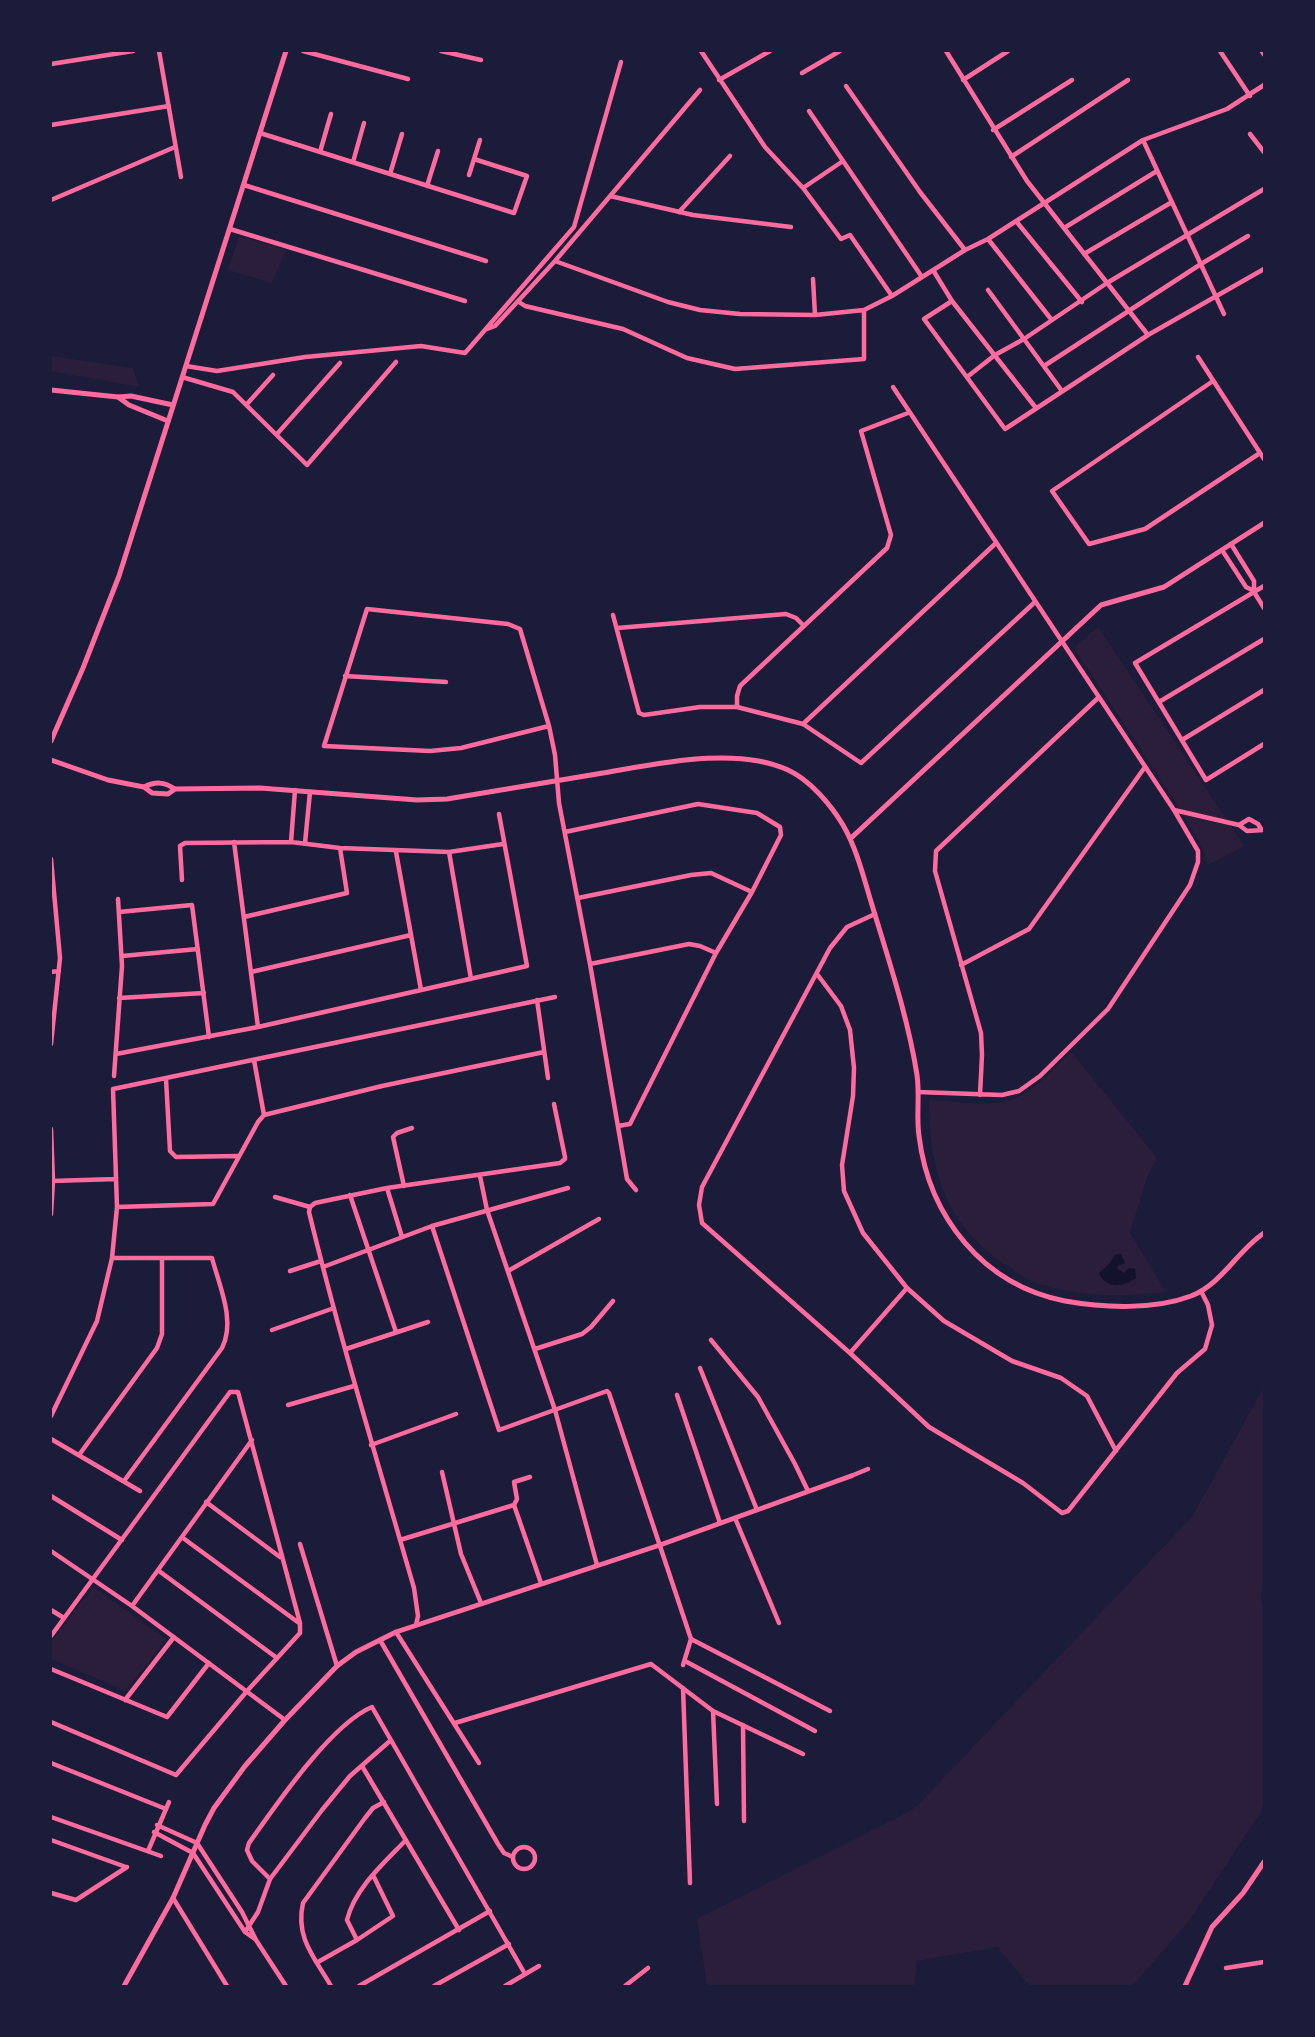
<!DOCTYPE html>
<style>
body{margin:0}
#map{position:relative;width:1315px;height:2037px;overflow:hidden;background:#1b1b3a;font-family:Quicksand,sans-serif}
canvas{display:block}
.frame{position:absolute;inset:0;border:52px solid #1b1b3a;pointer-events:none}
</style>
<div id="map">
<canvas width="1315" height="2037"></canvas>
<div class="frame"></div>
</div>
<script>
const g = document.querySelector('canvas').getContext('2d');
g.lineJoin = 'round';
function fill(path, color) {
  g.fillStyle = color;
  g.fill(path, 'evenodd');
}
function stroke(path, color, width, dash) {
  g.strokeStyle = color;
  g.lineWidth = width;
  g.lineCap = dash ? 'butt' : 'round';
  g.setLineDash(dash || []);
  g.stroke(path);
}
fill(new Path2D(`
 M239,236L286,250L272,283L228,270Z
 M51,356L133,368L139,387L51,371Z
 M1098,627L1244,846L1208,865L1203,849L1178,806L1074,648Z
 M1071,1052L1157,1158L1146,1180L1130,1233L1166,1292C1124,1297 1080,1297 1039,1284C1029,1281 1020,1274 1011,1268C947,1229 929,1172 929,1100C952,1101 996,1108 1016,1098C1037,1088 1054,1068 1071,1052Z
 M1264,1387V1571L1261,1599L1264,1615V1798L1262,1810L1188,1922L1132,1986H1030L997,1947L917,1961L914,1986H707L697,1919L914,1809L1192,1517Z
 M93,1587L166,1639L126,1691L51,1659V1642Z`), '#2a1e3b');
fill(new Path2D(`
 M1121,1254L1125,1263L1118,1266L1117,1268L1124,1273L1129,1268L1135,1269L1136,1278C1125,1287 1105,1289 1099,1273L1109,1264L1115,1255Z`), '#12122b');
stroke(new Path2D(`
 M159,51L181,177
 M303,51L408,79
 M441,51L481,60
 M701,51L765,147L803,188L841,239L850,235L892,296
 M946,51L1027,181L1148,335
 M1220,51L1250,96
 M51,64L133,51
 M802,73L840,51
 M719,80L770,51
 M963,80L1008,51
 M846,86L920,192L965,250
 M809,111L922,277
 M51,125L169,106
 M993,130L1072,80
 M260,133L514,213L527,176L474,159
 M1250,134L1264,152
 M1143,140L1224,314
 M320,152L331,114
 M1011,157L1128,80
 M353,162L364,123
 M390,174L402,134
 M469,175L480,140
 M244,185L486,261
 M427,186L438,151
 M803,188L843,161
 M610,196L693,215L791,227
 M51,200L175,147
 M679,212L730,156
 M1016,221L1082,302
 M1064,228L1157,171
 M230,229L465,301
 M988,239L1051,319
 M1084,254L1172,202
 M555,261L668,302L700,310L740,314L815,315L864,310L892,296L965,250L988,239L1143,140L1227,109L1264,85
 M933,270L952,301L1036,408
 M813,279L815,315
 M988,290L1062,391
 M952,301L924,319L1005,429L1148,335L1264,269
 M519,302L525,306L623,329L687,358L735,369L864,359V310
 M487,329L495,326L555,261L700,90
 M1198,357L1264,459
 M186,366L217,371L305,357L421,346L465,353L574,227L621,62
 M1044,366L1201,264L1248,236
 M182,377L233,392L307,465L396,362
 M967,377L995,355L1024,339L1107,283L1264,189
 M1213,381L1052,491L1089,544L1145,529L1260,453
 M893,387L1174,810L1198,851V862L1190,885L1108,1009L1040,1076L1019,1091L1002,1095L918,1092
 M247,404L273,375
 M277,434L340,363
 M1231,544L1254,581V592L1264,608
 M1222,550L1246,587L1254,591
 M1264,586L1135,663L1206,780L1264,744
 M613,615L639,713L644,715L700,707H737L803,724L861,763L1035,602
 M617,628L786,614L796,618L804,626
 M345,676L446,682
 M1159,702L1264,639
 M737,707V696L740,686L887,548L891,535L861,431L908,413
 M803,724L996,543
 M549,726L461,748L430,751L324,746L367,609L508,624L520,629L549,726L555,755L559,803L590,964L627,1179L636,1190
 M1182,740L1264,690
 M1174,810L1239,825L1247,831L1264,830
 M1239,825L1249,819L1258,824L1261,829
 M565,832L698,804L757,813L780,827L781,835L752,892L716,953L630,1124L618,1126
 M234,842L258,1027
 M291,842L295,790
 M305,843L310,792
 M396,852L421,990
 M449,852L471,979
 M51,859L60,958L51,1044
 M182,880L180,846L185,843L291,842L340,848L449,852L503,844
 M578,898L691,875L711,873L752,892
 M119,912L192,905L209,1037
 M875,914L847,927L830,948L702,1187L699,1205L702,1223L850,1353L929,1427L1023,1483L1062,1513L1068,1511L1177,1373L1205,1349L1212,1325L1208,1305L1201,1291
 M244,917L347,893L340,848
 M122,956L198,949
 M590,964L689,944L700,946L716,953
 M961,965L1029,929L1145,767
 M51,972L59,971
 M251,972L411,935
 M817,974L841,1006L850,1030L854,1068L853,1096L842,1165L844,1191L863,1233L907,1288L944,1321L1012,1361L1061,1378L1087,1396L1116,1451
 M119,998L204,993
 M537,1000L548,1078
 M116,1054L258,1027L527,966L499,814
 M254,1060L264,1115
 M114,1076L122,966L118,899
 M166,1079L170,1151L176,1157L238,1156
 M980,1095L982,1055L981,1033L935,871L936,851L1099,697
 M51,1129L53,1181L51,1214
 M480,1176L487,1210L555,1410L597,1565
 M52,1181L116,1179
 M404,1186L393,1137L397,1133L412,1128
 M387,1188L402,1237
 M350,1195L396,1332
 M275,1197L310,1207L315,1203L387,1188L560,1163L565,1159V1157L554,1104
 M117,1207L213,1204L258,1122L264,1115L382,1086L544,1052
 M310,1207L309,1212C340,1339 378,1463 414,1588L418,1616L416,1625
 M432,1226L499,1430L607,1391L609,1393L691,1639L683,1665
 M112,1258H212C219,1285 236,1321 222,1348L124,1481
 M323,1267L432,1226L568,1188
 M290,1271L321,1261
 M508,1271L599,1219
 M272,1330L334,1308
 M711,1340L758,1397L795,1464L808,1491
 M346,1349L428,1322
 M535,1349L582,1334L591,1327L613,1301
 M850,1353L907,1288
 M700,1368L757,1510
 M677,1395L720,1523
 M288,1405L354,1386
 M51,1416L97,1321L112,1258L117,1207L113,1089L555,997
 M51,1439L140,1491
 M371,1445L456,1414
 M79,1455L157,1348L162,1334V1258
 M442,1472L461,1554L481,1603
 M851,1476L868,1469
 M530,1477L514,1482L517,1499L514,1505L541,1583
 M51,1496L122,1540
 M206,1502L280,1557
 M735,1518L779,1623
 M183,1538L299,1623
 M400,1540L514,1505
 M300,1544L337,1666
 M51,1551L132,1606L285,1720
 M159,1571L277,1658
 M132,1606L252,1440
 M51,1610L64,1618
 M396,1632L479,1763
 M51,1636L230,1392H238L300,1623V1633L247,1691L176,1775L51,1722
 M691,1639L830,1711
 M380,1640L498,1844L504,1853L513,1857
 M685,1661L815,1731
 M51,1669L167,1717L209,1663
 M683,1688L690,1883
 M125,1700L174,1637
 M713,1711L717,1804
 M455,1723L651,1664L713,1711L803,1754
 M743,1725L744,1821
 M51,1763L166,1809
 M362,1766L459,1930
 M51,1817L161,1856
 M157,1825L197,1843L242,1912L256,1940L286,1986
 M154,1832L193,1853L245,1932L255,1939
 M51,1840L126,1867
 M513 1858a11 11 0 1 1 22 0a11 11 0 1 1-22 0Z
 M148,1851L169,1802
 M270,1879L252,1861L247,1850L249,1843C276,1805 331,1724 372,1707L525,1974
 M51,1893L76,1900L127,1867
 M173,1898L227,1986
 M245,1932L258,1912L270,1879L322,1810L350,1776L391,1740
 M357,1940L347,1920C355,1888 384,1863 406,1840
 M318,1962L357,1940L393,1916L373,1875
 M1226,1968L1264,1962
 M331,1986C315,1958 295,1938 303,1903L365,1818L373,1808L384,1802
 M359,1986L490,1911
 M434,1986L509,1944
 M505,1986L539,1966
 M625,1986L648,1968`), '#ff6b9d', 4.5);
stroke(new Path2D(`
 M1262,51L1264,54
 M51,390L118,397L131,396L173,405
 M118,397L129,405L168,421
 M51,760L108,780L144,787L152,793L168,794L175,789
 M144,787C156,781 164,782 175,789L260,788L417,800L447,799C497,791 547,782 597,774C652,765 735,745 788,770C810,780 831,805 843,825C857,849 864,879 872,905C889,961 908,1018 917,1075C920,1095 916,1116 919,1136C929,1217 983,1285 1065,1301C1104,1308 1154,1310 1191,1296C1223,1283 1237,1251 1264,1233
 M850,839L1101,605L1164,587L1264,523
 M124,1986L173,1898L205,1825L214,1808L245,1766L285,1720L337,1666L356,1652L396,1632L660,1545L851,1476
 M1185,1986L1212,1927L1243,1893L1264,1862`), '#ff6b9d', 5);
stroke(new Path2D(`
 M51,741L83,668L119,576L286,51`), '#ff6b9d', 5);
</script>
